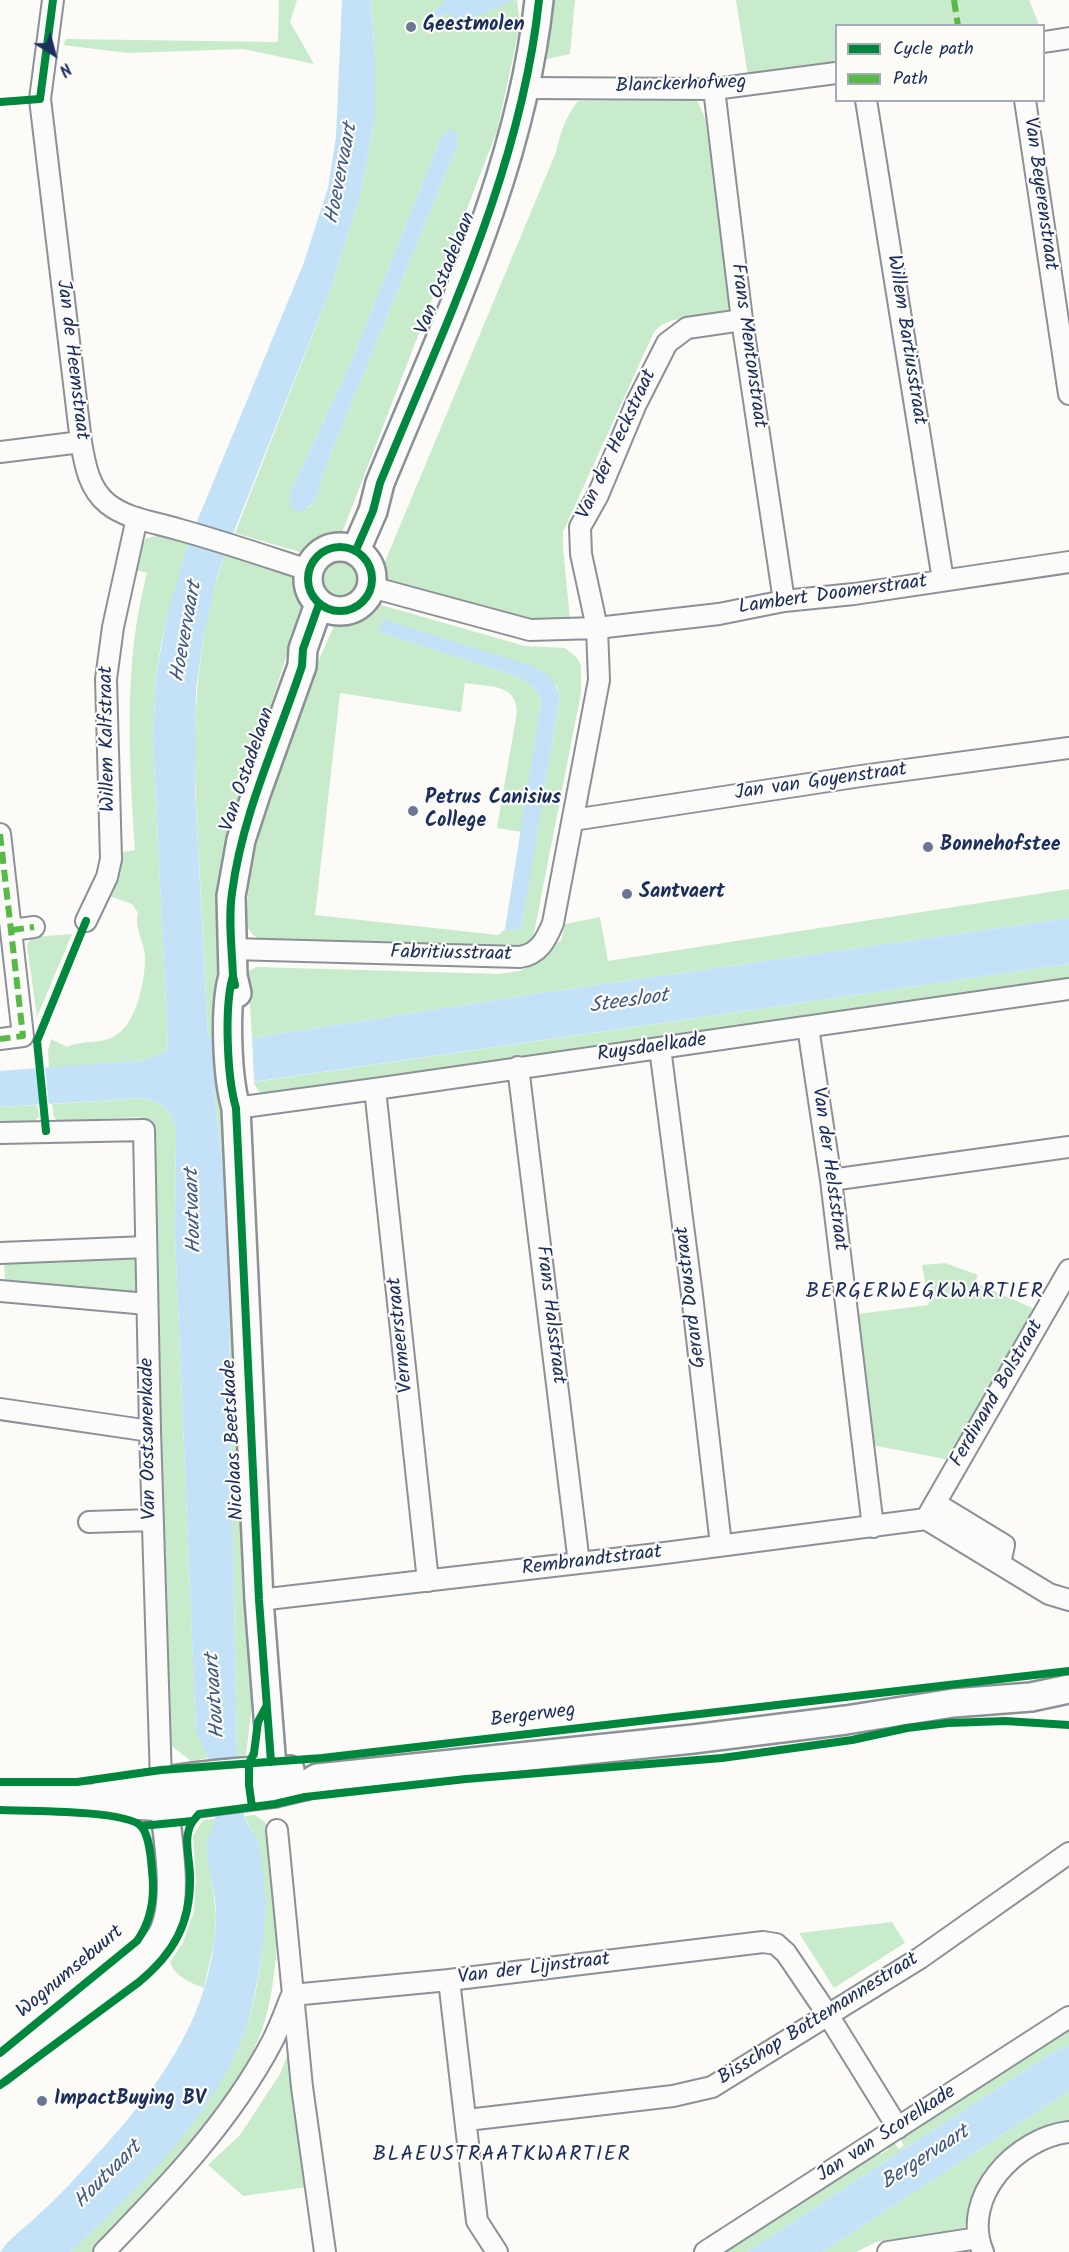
<!DOCTYPE html>
<style>
body{margin:0}
#map{position:relative;width:1069px;height:2252px;overflow:hidden;background:#fcfbf8;font-family:Kalam,sans-serif}
canvas{display:block}
.legend{position:absolute;left:835px;top:24px;width:210px;height:78px;box-sizing:border-box;background:#fdfcf7;border:2px solid #a3aaba;margin:0;padding:8px 10px;list-style:none;font-size:18px;color:#1b2f5e}
.legend li{display:flex;align-items:center;gap:12px;height:30px}
.legend b{width:30px;border:2px solid #a3aaba}
.north{position:absolute;left:24px;top:24px;width:60px;height:60px;-webkit-text-stroke:4px #fdfcf7;paint-order:stroke;rotate:144deg;font-size:16px;font-weight:700;line-height:24px;text-align:center;color:#1b2f5e}
.north::after{content:'';display:block;margin:auto;width:21px;height:27px;background:#1b2f5e;clip-path:polygon(50% 0,100% 100%,50% 72%,0 100%)}
</style>
<div id="map">
<canvas width="1069" height="2252"></canvas>
<ul class="legend">
<li><b style="height:8px;background:#00873e"></b>Cycle path</li>
<li><b style="height:8px;background:#58b947"></b>Path</li>
</ul>
<div class="north">N</div>
</div>
<script>
const g = document.querySelector('canvas').getContext('2d');
g.lineJoin = 'round';
function fill(path, color) {
  g.fillStyle = color;
  g.fill(path, 'evenodd');
}
function stroke(path, color, width, dash) {
  g.strokeStyle = color;
  g.lineWidth = width;
  g.lineCap = dash ? 'butt' : 'round';
  g.setLineDash(dash || []);
  g.stroke(path);
}
function drawText(font, color, halo, rows, align = 'center') {
  g.font = font + ' Kalam,sans-serif';
  g.lineWidth = 4.5;
  g.setLineDash([]);
  g.textBaseline = 'middle';
  g.strokeStyle = halo;
  g.fillStyle = color;
  for (const [text, x, y, turn = 0] of rows) {
    g.save();
    g.translate(x, y);
    g.rotate((+turn || 0) * Math.PI / 180);
    g.textAlign = isNaN(turn) ? turn : align;
    if (halo) g.strokeText(text, 0, 0);
    g.fillText(text, 0, 0);
    g.restore();
  }
}
fill(new Path2D(`
 M279,0H297L290,22L314,64L243,49L128,53L63,45L66,39L278,42Z
 M371,0H443L445,2L433,12L437,18L449,13L517,0L520,25L497,131L340,538C325,537 313,542 303,553L235,533L332,285L361,193L375,116V60ZM449,130L458,134L457,146L327,463L314,503L308,508L289,499L292,488L349,367L441,137Z
 M554,0H575L570,54L547,59Z
 M736,0H1029L1039,25L836,26V63L748,76Z
 M697,100L705,118L732,306C728,309 724,312 719,314C699,320 666,313 653,334L563,532V547L570,620L525,624L392,583L379,576L556,152C561,132 565,117 578,101Z
 M163,535L188,543L162,639L156,676L153,739L168,1045L164,1053L145,1060L49,1068L48,1051L51,1039L67,1047C82,1040 99,1044 113,1037C136,1026 145,982 145,958C145,942 134,930 138,913L132,904L109,896L116,875L117,853L135,850C129,758 123,663 147,573L133,569L146,538Z
 M225,554L289,575L293,578L295,592L302,606L244,790L216,1043L208,1034C205,976 202,918 199,861C193,753 189,658 225,554Z
 M317 578a22 22 0 1 1 44 0a22 22 0 1 1-44 0Z
 M374,603L525,646L565,648L577,658L581,666V693L534,933L530,941L520,951L263,942L252,934L246,925C248,899 248,873 254,847C270,771 302,697 334,626L361,616ZM383,620L557,686L560,698L521,928L515,931L505,929L498,935L315,915L340,693L461,712L465,683C489,687 516,683 517,712L497,828L521,832L541,702C538,686 527,682 513,675L379,632Z
 M1069,889V918L540,993L252,1038L248,971L257,967L499,974L520,971L530,966L548,947L561,941L565,924L600,917L608,961Z
 M72,934L37,1017L27,945L32,937Z
 M1069,964V979L264,1098L254,1084L255,1082Z
 M218,1090L219,1096H225L232,1175L252,1704L246,1755L237,1756L228,1259L224,1176L214,1093Z
 M143,1098C161,1102 172,1110 176,1129L175,1235L196,1730L208,1758L191,1761L169,1744L154,1239L155,1138C152,1125 150,1122 138,1117L57,1121L54,1117L52,1104Z
 M37,1105L39,1117L33,1122L0,1123V1107Z
 M137,1254L138,1293L5,1283L4,1259Z
 M945,1263L978,1275L975,1283L1035,1309L950,1460L872,1445L858,1314L929,1305L922,1265Z
 M255,1815L266,1823C269,1861 280,1907 277,1945C275,1973 271,2003 262,2030C234,2108 150,2195 91,2252H71C134,2192 207,2123 241,2041C254,2009 260,1974 263,1940C266,1913 264,1889 261,1863C260,1856 260,1847 257,1840C254,1832 248,1825 245,1816Z
 M215,1819V1827L207,1842L216,1914L214,1943L204,1988C190,1982 176,1978 170,1962L183,1943L194,1911L196,1879L193,1836L203,1820Z
 M892,1922L905,1943L834,1988L799,1933Z
 M1069,2024V2045L1053,2052L747,2252H719L878,2151L881,2154L889,2149L887,2146L894,2142L899,2149L904,2145L898,2136Z
 M291,2046L308,2187L243,2196L208,2165L240,2135L280,2074Z
 M1069,2091V2123H1062L1039,2134L981,2187L964,2228L959,2231L876,2242L856,2252H823Z`), '#c8ebcc');
fill(new Path2D(`
 M342,0H371L375,60V116L361,193L332,285L225,554L217,577L203,639L196,689L195,791L208,1034L216,1043L252,1038L540,993L1069,918V964L253,1082L220,1089L214,1093L224,1176L228,1259L237,1756C239,1776 240,1796 244,1815C247,1824 253,1831 257,1839C262,1852 263,1879 265,1893C267,1917 263,1942 260,1966C255,1992 251,2017 241,2041C208,2123 134,2192 71,2252H0C9,2239 24,2228 36,2217C55,2200 73,2181 90,2162C156,2091 213,2018 216,1917C217,1893 206,1868 207,1844C207,1836 215,1829 215,1819L208,1758L196,1731L175,1235L176,1129C172,1110 161,1102 143,1098L0,1107V1071L145,1060L164,1053L168,1046L153,739L156,676L167,616L188,543L303,265L328,188L336,137Z
 M443,0H515L456,25L449,13L437,18L433,12L444,2Z
 M449,129L458,134L457,146L327,463L314,503L301,512L293,510L289,498L292,488L349,367L441,137Z
 M383,619L529,665C547,672 555,679 560,697L531,872H533L531,873L521,928L515,931L505,929L541,702C538,686 527,682 513,675L378,632Z
 M1069,2045V2091L823,2252H747L1053,2052Z`), '#c3e2f7');
fill(new Path2D(`
 M252,1037L254,1082L219,1090L216,1042Z
 M45,1065L49,1107L40,1108L36,1066Z`), '#fcfbf8');
const street = new Path2D(`
 M53,0L40,99L81,442C85,465 89,489 108,504C127,519 154,522 177,529C221,541 265,556 308,570
 M1044,42L1069,38
 M525,88L714,89L836,73
 M714,89L742,320L784,601
 M866,100L943,580
 M1025,100L1069,394
 M0,452L81,442
 M371,587L530,630L597,628L719,614L784,601L854,594L1069,562
 M573,820L861,776L1069,748
 M0,834L23,1036L0,1039
 M86,921L107,877L111,859L106,679L113,627L137,518
 M12,930L34,927
 M232,949L520,957C539,954 546,940 553,923L599,680L597,628L581,554L580,527L598,495L636,404L667,343L687,328L742,320
 M808,1027L831,1180L873,1527
 M660,1048L692,1295L721,1545
 M518,1067L579,1563
 M375,1089L428,1581
 M236,1108L375,1089L1069,989
 M0,1133L144,1130L150,1431L161,1781
 M831,1180L1069,1147
 M0,1253L146,1247
 M0,1291L147,1304
 M0,1409L150,1431
 M935,1503L1004,1545L1000,1564
 M926,1519L1069,1270
 M926,1519L1049,1594L1069,1600
 M89,1522L152,1520
 M259,1600L657,1554L926,1519
 M277,1830L302,2087L325,2252
 M449,1980L477,2221L497,2252
 M292,1995L449,1980L763,1942L776,1944L786,1953L828,2015L898,2128
 M467,2120L673,2096L712,2087L920,1958L1069,1853
 M104,2252C167,2187 231,2121 273,2040C280,2026 285,2012 291,1997
 M705,2252L1069,2017
 M888,2252L978,2238
 M983,2252C960,2197 1016,2138 1069,2132`);
const secondary = new Path2D(`
 M308 579a32 32 0 1 1 64 0a32 32 0 1 1-64 0Z
 M356,550L373,511L380,483C444,327 521,170 539,0
 M233,976C224,1006 227,1077 236,1108L259,1600L274,1793
 M237,993L233,976L231,896L241,840L256,794L302,666L303,649L319,604
 M102,1794C163,1779 227,1771 290,1770
 M0,1797L92,1798L117,1804L164,1807L274,1793L304,1786L317,1778L693,1739L846,1720L953,1703L1031,1697L1069,1689
 M0,2071L143,1958C150,1950 158,1943 163,1933C181,1896 165,1823 161,1781`);
stroke(street, '#8c9097', 24);
stroke(secondary, '#8c9097', 32);
stroke(street, '#fbfbf9', 20);
stroke(secondary, '#fbfbf9', 27);
stroke(new Path2D(`
 M954,0L958,26
 M0,834L23,1036L0,1039
 M12,930L34,927`), '#58b947', 6, [12, 6]);
stroke(new Path2D(`
 M0,102L40,99L53,0
 M308 579a32 32 0 1 1 64 0a32 32 0 1 1-64 0Z
 M356,550L373,511L380,483C444,327 521,170 539,0
 M233,976C224,1006 227,1077 236,1108L259,1600L271,1762
 M235,985L233,976C232,949 228,920 232,893C242,814 277,742 302,666L303,649L319,604
 M46,1131L37,1041L86,921
 M0,1782H77L161,1770L322,1758L1069,1671
 M252,1807L249,1785V1763L254,1753L258,1722L266,1707
 M0,1810C26,1811 125,1810 141,1826C150,1836 151,1859 152,1871C155,1896 152,1920 137,1941L0,2053
 M141,1826L193,1821L199,1814L275,1804L305,1797L466,1779L722,1758L852,1740L907,1728L948,1723L1005,1721L1069,1725
 M0,2085L139,1982C174,1953 191,1923 190,1876C190,1859 182,1836 193,1821`), '#00873e', 8);
for (const [x, y, r, color] of [
 [411,27,6,"#6a7694"],
 [413,811,6,"#6a7694"],
 [928,847,6,"#6a7694"],
 [627,894,6,"#6a7694"],
 [42,2101,6,"#6a7694"]
]) {
  const dot = new Path2D();
  dot.arc(x, y, r, 0, 2 * Math.PI);
  g.fillStyle = color;
  g.fill(dot);
  stroke(dot, '#fdfcf7', 2);
}
drawText('bold 20px', '#1b2f5e', '#fdfcf7', [
 ["Geestmolen",423,27],
 ["Petrus Canisius",425,800],
 ["College",425,823],
 ["Bonnehofstee",940,847],
 ["Santvaert",639,894],
 ["ImpactBuying BV",54,2101]
], 'left');
drawText('20px', '#1b2f5e', '#fdfcf7', [
 ["Blanckerhofweg",681,86,-2],
 ["Van Beyerenstraat",1039,194,82],
 ["Van Ostadelaan",447,274,-68],
 ["Willem Bartiusstraat",905,340,81],
 ["Frans Mentonstraat",747,346,82],
 ["Jan de Heemstraat",71,360,83],
 ["Van der Heckstraat",618,445,-65],
 ["Lambert Doomerstraat",833,596,-8],
 ["Willem Kalfstraat",109,739,-91],
 ["Van Ostadelaan",249,770,-71],
 ["Jan van Goyenstraat",821,783,-8],
 ["Fabritiusstraat",451,955,1],
 ["Ruysdaelkade",652,1049,-8],
 ["Van der Helststraat",828,1169,82],
 ["Gerard Doustraat",692,1297,-97],
 ["Frans Halsstraat",549,1315,83],
 ["Vermeerstraat",402,1335,-96],
 ["Ferdinand Bolstraat",998,1394,-60],
 ["Van Oostsanenkade",150,1439,-91],
 ["Nicolaas Beetskade",235,1440,-93],
 ["Rembrandtstraat",592,1562,-7],
 ["Bergerweg",533,1717,-7],
 ["Van der Lijnstraat",534,1970,-7],
 ["Wognumsebuurt",71,1973,-40],
 ["Bisschop Bottemannestraat",819,2020,-32],
 ["Jan van Scorelkade",887,2135,-33]
]);
drawText('italic 21px', '#3f5984', '#fdfcf7', [
 ["Hoevervaart",343,174,-79],
 ["Hoevervaart",188,632,-80],
 ["Steesloot",629,1003,-8],
 ["Houtvaart",195,1211,-92],
 ["Houtvaart",217,1696,-94],
 ["Bergervaart",926,2159,-33],
 ["Houtvaart",109,2176,-45]
]);
g.letterSpacing = '1.5px';
drawText('21px', '#1b2f5e', '#fdfcf7', [
 ["BERGERWEGKWARTIER",925,1293],
 ["BLAEUSTRAATKWARTIER",502,2156]
]);
g.letterSpacing = '0px';
</script>
